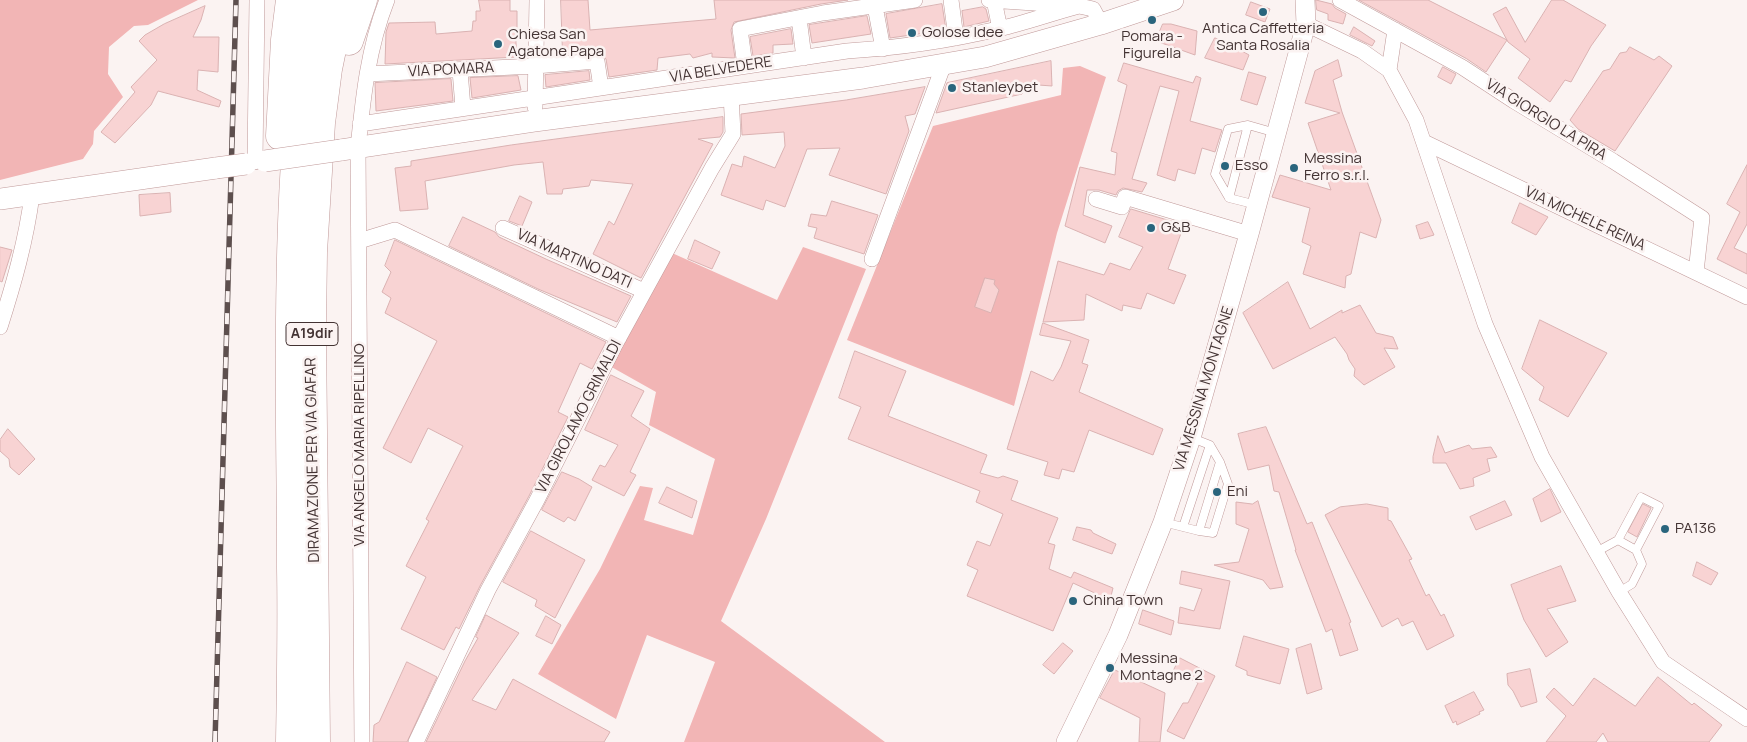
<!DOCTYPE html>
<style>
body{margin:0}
canvas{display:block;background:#fbf3f2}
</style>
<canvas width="1747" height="742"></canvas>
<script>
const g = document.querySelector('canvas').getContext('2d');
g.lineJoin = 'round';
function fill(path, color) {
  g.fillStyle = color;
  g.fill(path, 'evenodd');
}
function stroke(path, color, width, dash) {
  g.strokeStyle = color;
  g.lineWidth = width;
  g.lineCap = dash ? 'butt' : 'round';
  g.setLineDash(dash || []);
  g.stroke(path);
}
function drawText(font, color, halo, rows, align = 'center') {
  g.font = font + ' Manrope,sans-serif';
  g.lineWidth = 5;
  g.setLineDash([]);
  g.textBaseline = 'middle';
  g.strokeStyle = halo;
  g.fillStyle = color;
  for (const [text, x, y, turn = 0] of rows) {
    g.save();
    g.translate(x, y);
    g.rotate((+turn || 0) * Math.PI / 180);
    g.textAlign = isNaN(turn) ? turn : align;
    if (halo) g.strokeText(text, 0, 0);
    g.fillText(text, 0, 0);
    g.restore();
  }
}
fill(new Path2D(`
 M0,0H198L148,25L134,26L109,47L108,74L123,97L94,131L93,144L83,159L0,180Z
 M1080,66L1106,77L1057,233L1014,406L847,340L933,126L1061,95L1063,68Z
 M803,247L866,269L766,519L721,621L885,742H684L715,662L647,635L616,719L538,674L600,569L640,486L653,488L644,520L693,535L715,459L649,425L656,392L608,365L672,253L777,300Z`), '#f2b5b5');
const building = new Path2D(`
 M479,0H510V11H517V29H515L517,57L385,64L386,32L389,23L435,22L436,34L472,31L473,21H476V11H480Z
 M561,0H588L590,30L716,19L714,0H848L821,4L734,22L731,30L735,58L712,57V53L693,58L690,54L658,58L657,70L609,77L606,59L601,53L596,52L563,54Z
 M1316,0L1332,4L1335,8L1346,14L1343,24L1328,20V14L1317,10Z
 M1359,0H1428L1507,40L1486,72L1467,59Z
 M1552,0H1563L1606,25L1591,46L1571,82L1565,80L1550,102L1518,78L1530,59L1508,42L1493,14L1506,7L1525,42Z
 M1251,2L1270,9L1265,22L1246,15Z
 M942,4L946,30L890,38L886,14Z
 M205,6L201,20L193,37H219L218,72L198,70L197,90L221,101L219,107L158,91L151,105L115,143L101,132L135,92L131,87L157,60L139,41L145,35L164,24Z
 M983,7L986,9L989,21L964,27L962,11Z
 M867,16L871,34L812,43L809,25Z
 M1163,24H1171L1197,31L1195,55L1156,41Z
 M1354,27L1375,41L1372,46L1350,35Z
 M791,29L793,44L773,45V53L753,56L750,37Z
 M1215,38L1243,47L1242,51L1249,55L1243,70L1205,58Z
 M1630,47L1654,60L1659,56L1672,66L1615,151L1578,129L1570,120L1603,71L1610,69L1620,53L1626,52Z
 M1338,60L1342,76L1333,80L1342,112L1381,220L1376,238L1360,232L1351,274L1346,276L1345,288L1303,274L1311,246L1302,242L1310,208L1272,197L1280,175L1331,190L1308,123L1340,113L1305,103L1315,71Z
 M1051,61L1052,86L1025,84L1022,94L936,113L947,83Z
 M1124,63L1193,83L1196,76L1201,78L1190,121L1222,130L1215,152L1202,148L1195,174L1178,169L1175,181L1157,175L1179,91L1160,86L1132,179L1147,183L1142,192L1123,188L1118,191L1116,195L1099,190H1087L1083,215L1112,226L1105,243L1065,226L1080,167L1115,175L1117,153L1111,151L1127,85L1118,81Z
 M1443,67L1456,74L1451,84L1438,77Z
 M589,71L590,80L546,87L545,75Z
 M1249,72L1266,77L1257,105L1241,100Z
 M518,76L521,90L472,98L470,78Z
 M451,79L453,101L376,111L375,83Z
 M925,87L915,114L905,116L909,131L886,194L829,175L840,148L807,149L785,207L766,200L763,210L721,195L732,164L742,167L744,156L775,168L785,146L784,132L742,135L741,114L846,100Z
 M723,117V132L720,137L698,139L713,144L641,278L593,254L609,221L614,225L633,184L591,180L589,186L563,189L562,194H547L543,162L514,165L425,181L428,209L400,211L395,168L411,166V161L511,145Z
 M1747,165V224L1734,248L1747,254V274L1717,259L1740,212L1727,204Z
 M170,193L171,212L140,216L139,195Z
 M520,196L532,202L522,226L509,221Z
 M832,201L878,215L864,254L814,238L817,228L808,226L811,214L826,216Z
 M1520,203L1548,217L1536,235L1512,223Z
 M1131,209L1184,225L1168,269L1186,275L1174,304L1147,293L1141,309L1123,305L1122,311L1086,294L1084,320L1043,322L1058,261L1104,275L1110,263L1130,270L1143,247L1119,237Z
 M463,217L495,232L499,237L548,260L631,296L617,322L538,289L449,246Z
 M1428,222L1434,235L1420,239L1416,226Z
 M395,240L606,342L592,369L580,363L558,412L568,417L529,496L480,586L459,629L456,627L444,650L401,629L426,577L406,566L429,521L426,519L463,446L428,428L411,463L383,448L437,341L385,313L391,298L382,292L391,272L385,266Z
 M695,240L720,252L712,269L688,259Z
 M0,247L12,250L2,282L0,281Z
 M985,278L995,280L994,284L999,290L991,313L975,307Z
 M1288,282L1310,329L1342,310V313L1360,305L1376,333L1393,337L1398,349L1384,348L1395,367L1364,385L1354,376L1355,369L1349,360L1347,354L1335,337L1273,369L1243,313Z
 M1540,320L1607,353L1568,417L1539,400L1544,387L1522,369Z
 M1043,323L1089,340L1082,363L1088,365L1079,392L1163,429L1153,455L1089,430L1074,472L1062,469L1059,479L1044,475L1048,462L1007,449L1031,371L1053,381L1061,367L1071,341L1040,335Z
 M855,351L906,371L888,416L987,455L980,473L998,478L1003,476L1018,481L1011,500L1058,518L1048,543L1055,545L1049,569L1071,578L1074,572L1113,588L1110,600L1073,583L1053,631L967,596L978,570L967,565L977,541L990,546L1003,514L976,502L980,491L848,439L861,407L839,398Z
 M611,375L644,391L631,416L650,429L630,472L636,475L624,496L592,480L600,465L605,467L618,445L585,430Z
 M1266,427L1307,524L1312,522L1351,622L1349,623L1358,650L1340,656L1332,629L1326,632L1295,550H1296L1279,492L1274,491L1269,465L1248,470L1238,434Z
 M8,429L35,459L19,475L10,467L9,459L0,451V440Z
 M1438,436L1445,453L1469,445L1472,449L1491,447L1497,457L1487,459L1490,471L1473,478L1474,486L1460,489L1446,463H1433V457Z
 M562,472L579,479L592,487L575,521L568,517L564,522L542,510Z
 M667,487L697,501L692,518L659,503Z
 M1550,489L1561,512L1541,522L1533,499Z
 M1258,501L1276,564L1283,587L1270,589L1263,580L1214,565L1239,562L1249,529L1236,524V502L1252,504Z
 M1505,501L1512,515L1476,530L1470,517Z
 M1367,504L1388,508V520L1391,521L1412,559L1409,560L1426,596L1429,594L1441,616L1444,614L1454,636L1427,650L1413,621L1402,626L1398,618L1382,627L1325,515L1340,507Z
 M1643,504L1651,508L1637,537L1628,532Z
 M1077,527L1091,530L1093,533L1116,544L1112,554L1073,540Z
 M531,531L585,560L555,618L535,606L537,600L503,582Z
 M1697,562L1718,573L1711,585L1693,576Z
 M1561,566L1576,601L1547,609L1568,642L1546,657L1524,620L1511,585Z
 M1182,571L1230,581L1220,629L1178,623L1180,607L1194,611L1202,589L1180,584Z
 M1143,610L1174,621L1171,635L1139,624Z
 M486,615L519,633L472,700L496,710L513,679L610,732L604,742H426L465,661L478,638L476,637Z
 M546,616L561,625L552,644L536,636Z
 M1244,636L1289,649L1280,684L1247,675V671L1236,666Z
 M1063,643L1073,651L1054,674L1043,665Z
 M1311,644L1322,689L1307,694L1296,649Z
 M1180,658L1215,676L1184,739L1167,731L1183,703H1188L1198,683L1174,670Z
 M407,662L437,677L407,742H373L374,725L379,722Z
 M1530,669L1537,702L1521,707L1513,691L1508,685L1507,674Z
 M1115,670L1165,693L1160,742H1139L1140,718L1100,698Z
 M1658,677L1692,705L1694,703L1722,725L1709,742H1608L1603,733L1596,742H1546L1566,716L1546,697L1554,688L1573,706L1594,678L1635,706Z
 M1474,692L1484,710L1479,712L1480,714L1457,725L1456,721L1453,723L1445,706Z`);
fill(building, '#f8d3d3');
stroke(building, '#dab2b2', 1);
const service = new Path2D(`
 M1229,198L1248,125
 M1257,205L1229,198L1215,174L1228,129L1248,125L1276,133
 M1163,522L1199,531L1220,462L1210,445L1192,438
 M1183,527L1210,445
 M1199,531L1213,533L1228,484L1220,462
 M1618,540L1641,497L1659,506L1636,550
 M1596,552L1618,540L1636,550L1642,564L1632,584L1619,592`);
const minor = new Path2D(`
 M951,0L956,38
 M989,0L1079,6L1093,9L1101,24
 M994,0L1000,29
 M1340,0L1462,67L1514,101L1613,161L1702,218L1696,272
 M875,6L883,49
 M799,18L804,58
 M1306,24L1362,51L1389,70L1416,120L1485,324L1542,457L1619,592L1663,662L1747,719
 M745,66L740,29L823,13L915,0
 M460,70L463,108
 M1389,70L1395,30
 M367,74L535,66L597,61L601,88
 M535,107L537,0
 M360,124L847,51C898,48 948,41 998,29C1025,23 1052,13 1079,6
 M1424,142L1747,297
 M255,162L257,0
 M1096,199L1122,207L1125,197L1249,234
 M503,228L644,291
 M359,241L395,230L619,338
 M872,259L944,64
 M0,327C14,283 26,241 32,195
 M362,742L358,148C363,98 368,48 387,0
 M416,742L488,590L537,500L615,345L712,168L733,134L731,94`);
const tertiary = new Path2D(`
 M1066,742L1118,635L1163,522L1191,438L1249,234L1306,24L1305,0`);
const secondary = new Path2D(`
 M341,150L534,121L863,78L985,57L1101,24L1173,0
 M0,199L216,168`);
const motorway = new Path2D(`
 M349,41L363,0
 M280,136L285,40L290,0
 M290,742C291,684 292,626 291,568C291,485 289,402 290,319C291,212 294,104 318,0
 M316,742L312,328L313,252L321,123L328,69L342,0`);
stroke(service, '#c09999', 9);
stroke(minor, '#c09999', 16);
stroke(tertiary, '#c09999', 20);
stroke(secondary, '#c09999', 22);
stroke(motorway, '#c09999', 29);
stroke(service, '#fff', 8);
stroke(minor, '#fff', 15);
stroke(tertiary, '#fff', 19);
stroke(secondary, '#fff', 21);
stroke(motorway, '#fff', 28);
const rail = new Path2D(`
 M215,742L236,0`);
stroke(rail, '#5d4f4e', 5.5);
stroke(rail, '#fbf3f2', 4, [11]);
const secondaryBridge = new Path2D(`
 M265,161L341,150
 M216,168L246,164`);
stroke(secondaryBridge, '#c09999', 22, []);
stroke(secondaryBridge, '#fff', 21);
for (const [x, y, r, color] of [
 [1263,12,5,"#2a657d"],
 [1152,20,5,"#2a657d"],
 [912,33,5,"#2a657d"],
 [498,44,5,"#2a657d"],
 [952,88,5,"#2a657d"],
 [1225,166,5,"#2a657d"],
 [1294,168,5,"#2a657d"],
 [1151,228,5,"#2a657d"],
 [1217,492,5,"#2a657d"],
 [1665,529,5,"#2a657d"],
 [1073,601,5,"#2a657d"],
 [1110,668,5,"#2a657d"]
]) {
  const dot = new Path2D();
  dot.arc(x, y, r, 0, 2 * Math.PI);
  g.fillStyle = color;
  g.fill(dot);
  stroke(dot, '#fbf3f2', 2);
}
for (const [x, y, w] of [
 [312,334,52]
]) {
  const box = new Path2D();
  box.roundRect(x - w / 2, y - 11.5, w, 23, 4);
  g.fillStyle = '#fbf3f2';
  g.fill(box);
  stroke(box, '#433333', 1);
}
drawText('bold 14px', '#433333', null, [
 ["A19dir",312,334]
]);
drawText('15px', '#433333', '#fbf3f2', [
 ["Antica Caffetteria",1263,29,"center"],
 ["Santa Rosalia",1263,46,"center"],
 ["Golose Idee",922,33],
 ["Chiesa San",508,35],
 ["Agatone Papa",508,52],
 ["Pomara -",1152,37,"center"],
 ["Figurella",1152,54,"center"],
 ["Stanleybet",962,88],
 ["Messina",1304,159],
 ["Ferro s.r.l.",1304,176],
 ["Esso",1235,166],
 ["G&B",1161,228],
 ["Eni",1227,492],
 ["PA136",1675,529],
 ["China Town",1083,601],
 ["Messina",1120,659],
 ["Montagne 2",1120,676]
], 'left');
drawText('15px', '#433333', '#fbf3f2', [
 ["VIA POMARA",451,70,-3],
 ["VIA BELVEDERE",721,70,-9],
 ["VIA GIORGIO LA PIRA",1546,120,32],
 ["VIA MICHELE REINA",1585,219,25],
 ["VIA MARTINO DATI",574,259,24],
 ["VIA MESSINA MONTAGNE",1204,389,-73],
 ["VIA GIROLAMO GRIMALDI",579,417,-63],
 ["VIA ANGELO MARIA RIPELLINO",360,445,-90],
 ["DIRAMAZIONE PER VIA GIAFAR",313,460,-91]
]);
</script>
